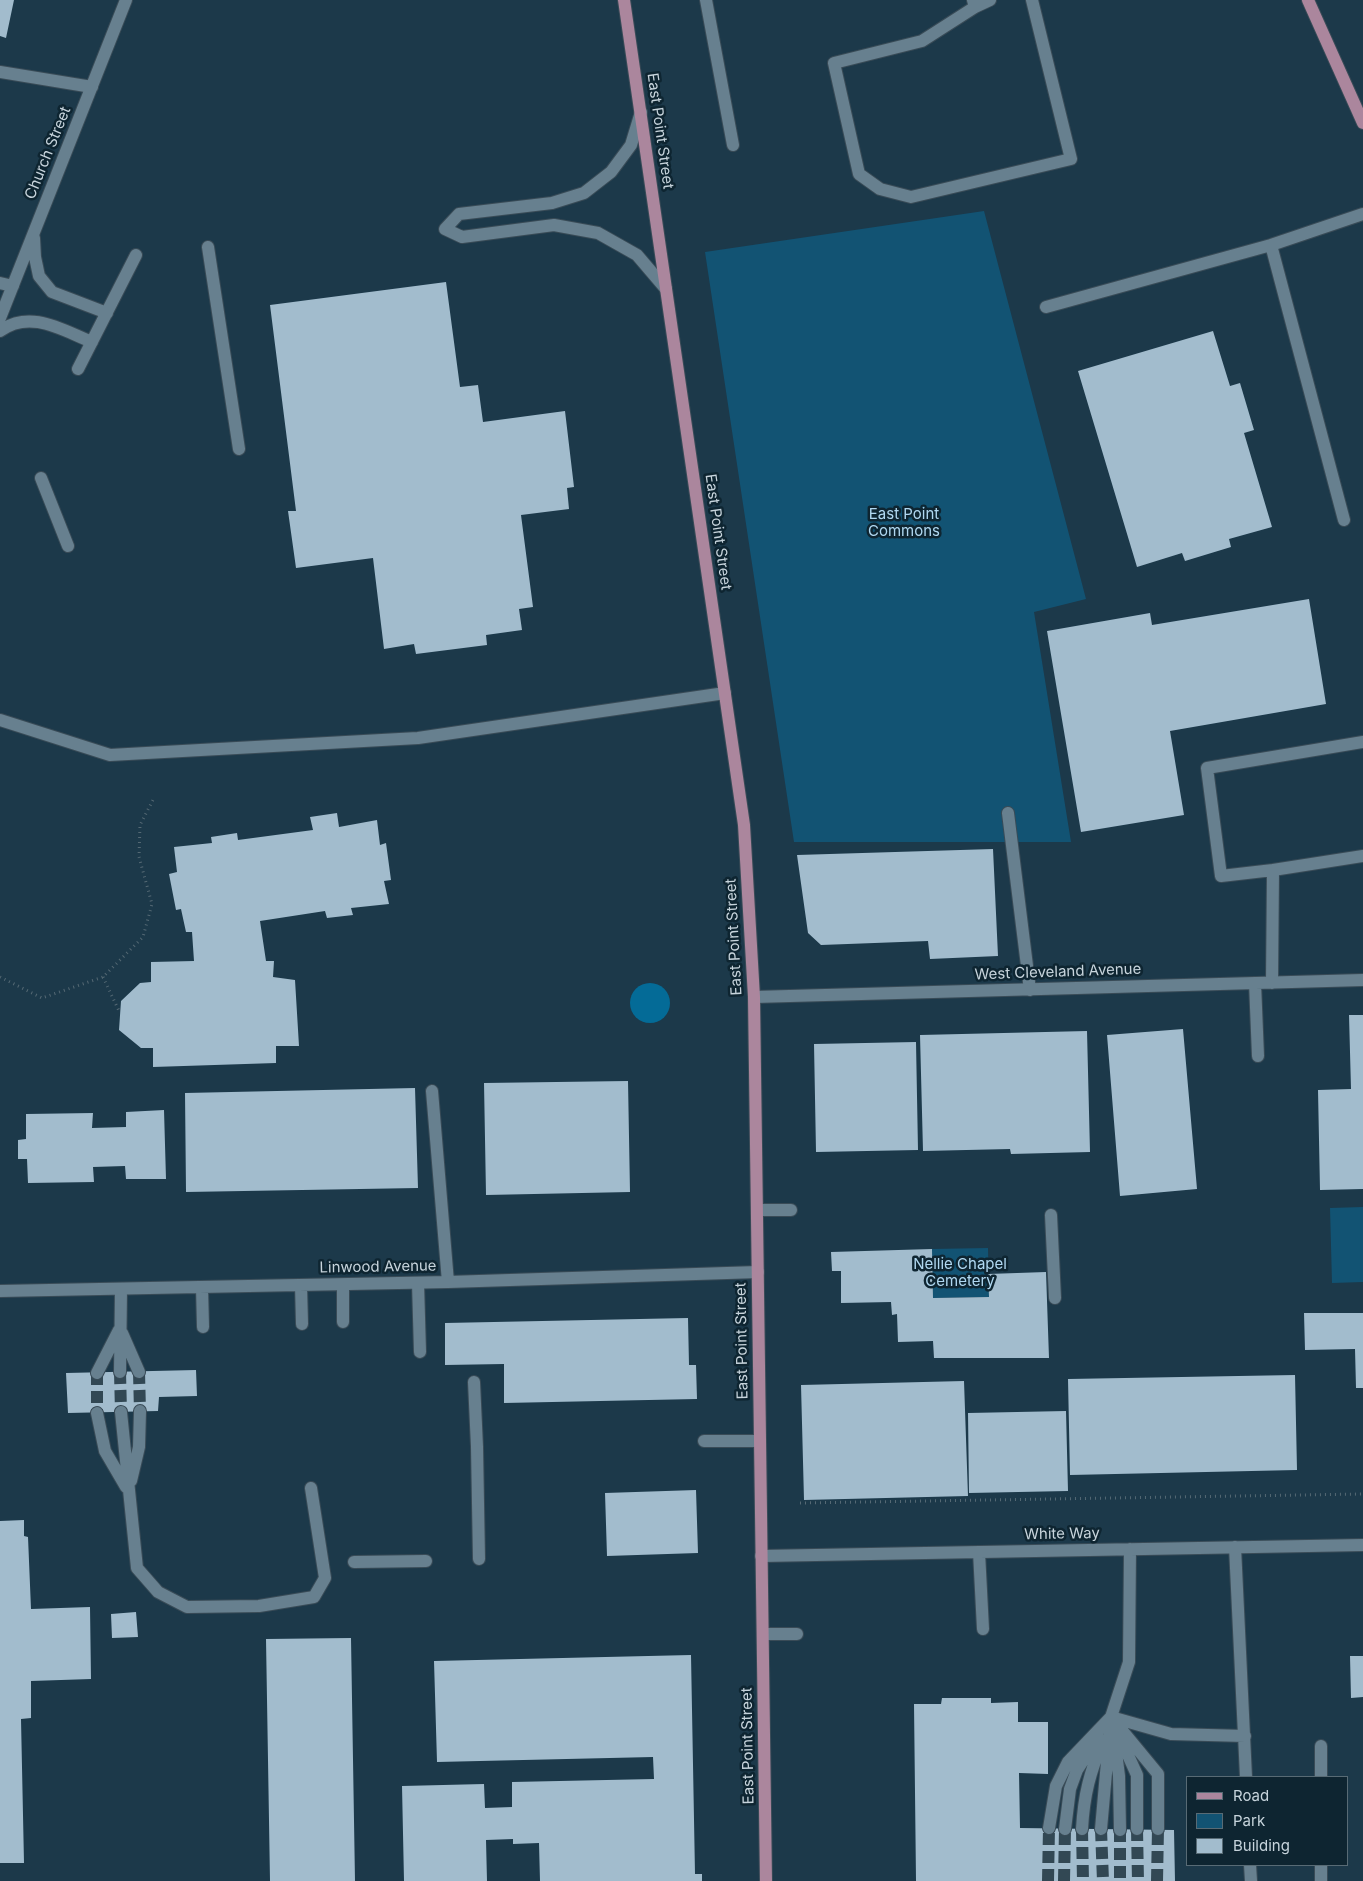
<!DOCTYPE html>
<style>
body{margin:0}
#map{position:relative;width:1363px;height:1881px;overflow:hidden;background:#182f3c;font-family:Inter,sans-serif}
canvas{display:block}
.legend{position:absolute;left:1186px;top:1776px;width:162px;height:90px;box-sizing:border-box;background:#0e2531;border:1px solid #586b75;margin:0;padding:6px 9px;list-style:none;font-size:15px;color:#c7d4dc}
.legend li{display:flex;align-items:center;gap:10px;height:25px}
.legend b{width:25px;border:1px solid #586b75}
</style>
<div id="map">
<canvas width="1363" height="1881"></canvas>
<ul class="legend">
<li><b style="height:6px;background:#ab869d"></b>Road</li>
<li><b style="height:14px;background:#125373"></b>Park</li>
<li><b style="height:14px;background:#a2bccd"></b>Building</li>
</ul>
</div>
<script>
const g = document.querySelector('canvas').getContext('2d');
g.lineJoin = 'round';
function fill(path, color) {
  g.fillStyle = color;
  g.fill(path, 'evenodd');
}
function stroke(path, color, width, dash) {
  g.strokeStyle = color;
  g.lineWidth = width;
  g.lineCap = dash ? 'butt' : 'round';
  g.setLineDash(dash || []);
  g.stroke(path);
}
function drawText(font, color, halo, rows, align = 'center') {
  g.font = font + ' Inter,sans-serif';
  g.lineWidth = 5;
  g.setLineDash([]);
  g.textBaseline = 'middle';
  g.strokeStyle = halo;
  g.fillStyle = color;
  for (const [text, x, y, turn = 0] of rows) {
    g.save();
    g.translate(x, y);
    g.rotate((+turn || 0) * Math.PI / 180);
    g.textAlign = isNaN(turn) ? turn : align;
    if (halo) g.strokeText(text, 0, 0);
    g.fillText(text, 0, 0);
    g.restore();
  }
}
fill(new Path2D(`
 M0,0H1363V1881H0ZM1187,1777H1347V1865H1187Z`), '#1c394a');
fill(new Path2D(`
 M984,211L1086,599L1034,612L1071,842H794L705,252Z
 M1363,1207V1282L1332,1283L1330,1208Z
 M988,1248L989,1297L933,1298L932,1249Z`), '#125373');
fill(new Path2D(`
 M630 1003a20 20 0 1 1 40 0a20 20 0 1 1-40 0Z`), '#046b97');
fill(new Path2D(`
 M0,0H14L6,38L0,36Z
 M446,282L460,387L478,385L483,422L565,411L574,487L567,488L569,509L521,515L533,607L519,609L522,630L486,635L487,645L416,654L414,644L384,649L373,558L296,568L288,511H296L270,305Z
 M1213,331L1230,386L1240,383L1254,430L1244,433L1272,527L1229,539L1231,547L1185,561L1182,553L1137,567L1078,371Z
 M1309,599L1326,704L1170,731L1184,815L1081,832L1047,631L1150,613L1152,625Z
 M337,813L339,827L377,820L380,845L386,843L391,880L384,881L389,904L351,908L353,915L327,918L325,911L260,921L266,961H274L273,977L295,980L299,1046H276V1063L153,1067V1048H141L119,1030L121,1001L140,983L151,982V962L194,961L192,932H186L181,909L176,910L169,874L177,872L174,847L212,843L211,837L237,833L238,840L313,830L310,817Z
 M993,849L998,956L930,959L928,941L821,945L808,933L797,855Z
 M1349,1015H1363V1189L1320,1190L1318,1090L1351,1089Z
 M1183,1029L1197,1189L1120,1196L1107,1035Z
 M1087,1031L1090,1152L1011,1154L1010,1149L923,1151L920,1035Z
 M916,1042L918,1150L816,1152L814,1044Z
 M628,1081L630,1192L486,1195L484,1083Z
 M415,1088L418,1188L186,1192L185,1093Z
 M164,1110L166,1179H126L125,1166L93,1167L94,1182L28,1183L27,1159H18V1140L26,1139V1114L93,1113L92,1128L126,1127V1112Z
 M932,1249L933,1298L989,1297L988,1274L1046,1272L1049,1358H934L933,1341L898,1342L897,1314L892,1315L891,1302L841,1303V1271H832L831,1252Z
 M1304,1313H1363V1388H1356L1355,1349L1305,1350Z
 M688,1318L689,1365H696L697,1399L504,1403V1364L445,1365V1323Z
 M196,1370L197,1396L159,1397L158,1411L68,1413L66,1373Z
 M1295,1375L1297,1470L1070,1475L1068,1379Z
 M964,1381L968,1496L804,1500L801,1385Z
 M1066,1411L1068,1491L969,1493L968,1413Z
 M696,1490L698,1553L607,1556L605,1493Z
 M24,1520V1536L28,1537L31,1609L90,1607L91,1679L31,1681V1718L21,1719L24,1863H0V1521Z
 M136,1612L138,1637L112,1638L111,1614Z
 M351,1638L355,1881H270L266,1639Z
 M691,1655L695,1874H702V1881H540L539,1843L513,1844V1839L486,1840L487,1881H404L402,1786L484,1784L485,1808L512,1807V1782L654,1779L653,1757L437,1762L434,1661Z
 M1350,1656H1363V1697L1351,1698Z
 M942,1698H991V1703L1018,1702V1722H1048V1774L1019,1773L1020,1828L1174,1830L1175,1881H916L914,1704H941Z`), '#a2bccd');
stroke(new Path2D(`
 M120,1372L121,1412
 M139,1372L140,1411
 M97,1373V1413
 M1082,1829L1083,1881
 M1101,1829L1103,1881
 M1137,1829L1138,1881
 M1120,1830V1881
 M1048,1881L1049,1828
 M1064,1881L1065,1829
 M1157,1881L1158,1829`), '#324854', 12, [12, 6]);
const minor = new Path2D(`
 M706,0L733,145
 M973,0L975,7L990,0
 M975,7L922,41L834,63L859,174L880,189L911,197L1071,159L1032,0
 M0,72L92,87
 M641,112L631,145L611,172L584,193L552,203L459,214L445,229L462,237L554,225L598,233L637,255L666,289
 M34,238L35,257L39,276L52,292L107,313
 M1271,245L1344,520
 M208,247L239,449
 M0,283L13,286
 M1046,307L1271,245L1363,214
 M0,318L126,0
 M0,331C30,309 62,330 92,342
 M78,369L136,255
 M41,478L68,546
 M0,720L110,755L418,738L725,693
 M1008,813L1030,990
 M1273,870L1221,876L1207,768L1363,742
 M1255,983L1258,1056
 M1272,983L1273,870L1363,856
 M754,997L1363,980
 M432,1091L448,1282
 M757,1210H791
 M1051,1215L1055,1298
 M418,1283L420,1352
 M301,1285L302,1324
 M343,1285V1322
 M202,1287L203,1327
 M0,1291L448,1282L758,1272
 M122,1333L139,1372
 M120,1372L121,1289
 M97,1373L119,1330
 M474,1382L477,1447L479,1559
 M121,1412L137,1568L158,1592L187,1607L259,1606L314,1597L325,1578L311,1488
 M97,1413L105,1451L126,1487
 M704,1441H760
 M131,1481L139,1447L140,1411
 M1235,1547L1246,1777
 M979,1552L983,1629
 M761,1556L1363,1545
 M354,1562L426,1561
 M763,1634H797
 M1111,1717L1171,1734L1245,1736
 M1111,1717L1158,1774V1829
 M1118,1733L1137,1775V1829
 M1114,1736L1119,1776L1120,1830
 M1321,1746V1777
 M1049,1828L1056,1786L1068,1762L1111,1717
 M1065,1829L1070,1789L1077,1770L1094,1744
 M1082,1829C1084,1793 1090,1773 1103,1740
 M1101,1829L1111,1717L1129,1662L1130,1549
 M1250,1865L1251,1881
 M1321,1881V1865`);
const major = new Path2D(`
 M624,0L744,825L754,997L766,1881
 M1308,0L1363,123`);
stroke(minor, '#394b57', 14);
stroke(major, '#394b57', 14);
stroke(new Path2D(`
 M0,977L42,998L103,977L143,937L152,904L139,857L140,825L154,798
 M103,977L120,1013
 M800,1503L1363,1494`), '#556974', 3, [1, 4]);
stroke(minor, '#67808f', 12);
stroke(major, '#ab869d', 12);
drawText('15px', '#c7d4dc', '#0e2531', [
 ["East Point Street",660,131,82],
 ["Church Street",48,153,-68],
 ["East Point Street",718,532,82],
 ["East Point Street",734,937,-93],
 ["West Cleveland Avenue",1058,972,-2],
 ["Linwood Avenue",378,1267,-1],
 ["East Point Street",742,1341,-91],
 ["White Way",1062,1534,-1],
 ["East Point Street",748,1746,-91]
]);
drawText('15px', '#b0d8f1', '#0e2531', [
 ["East Point",904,514],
 ["Commons",904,531],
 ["Nellie Chapel",960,1264],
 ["Cemetery",960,1281]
]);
</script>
